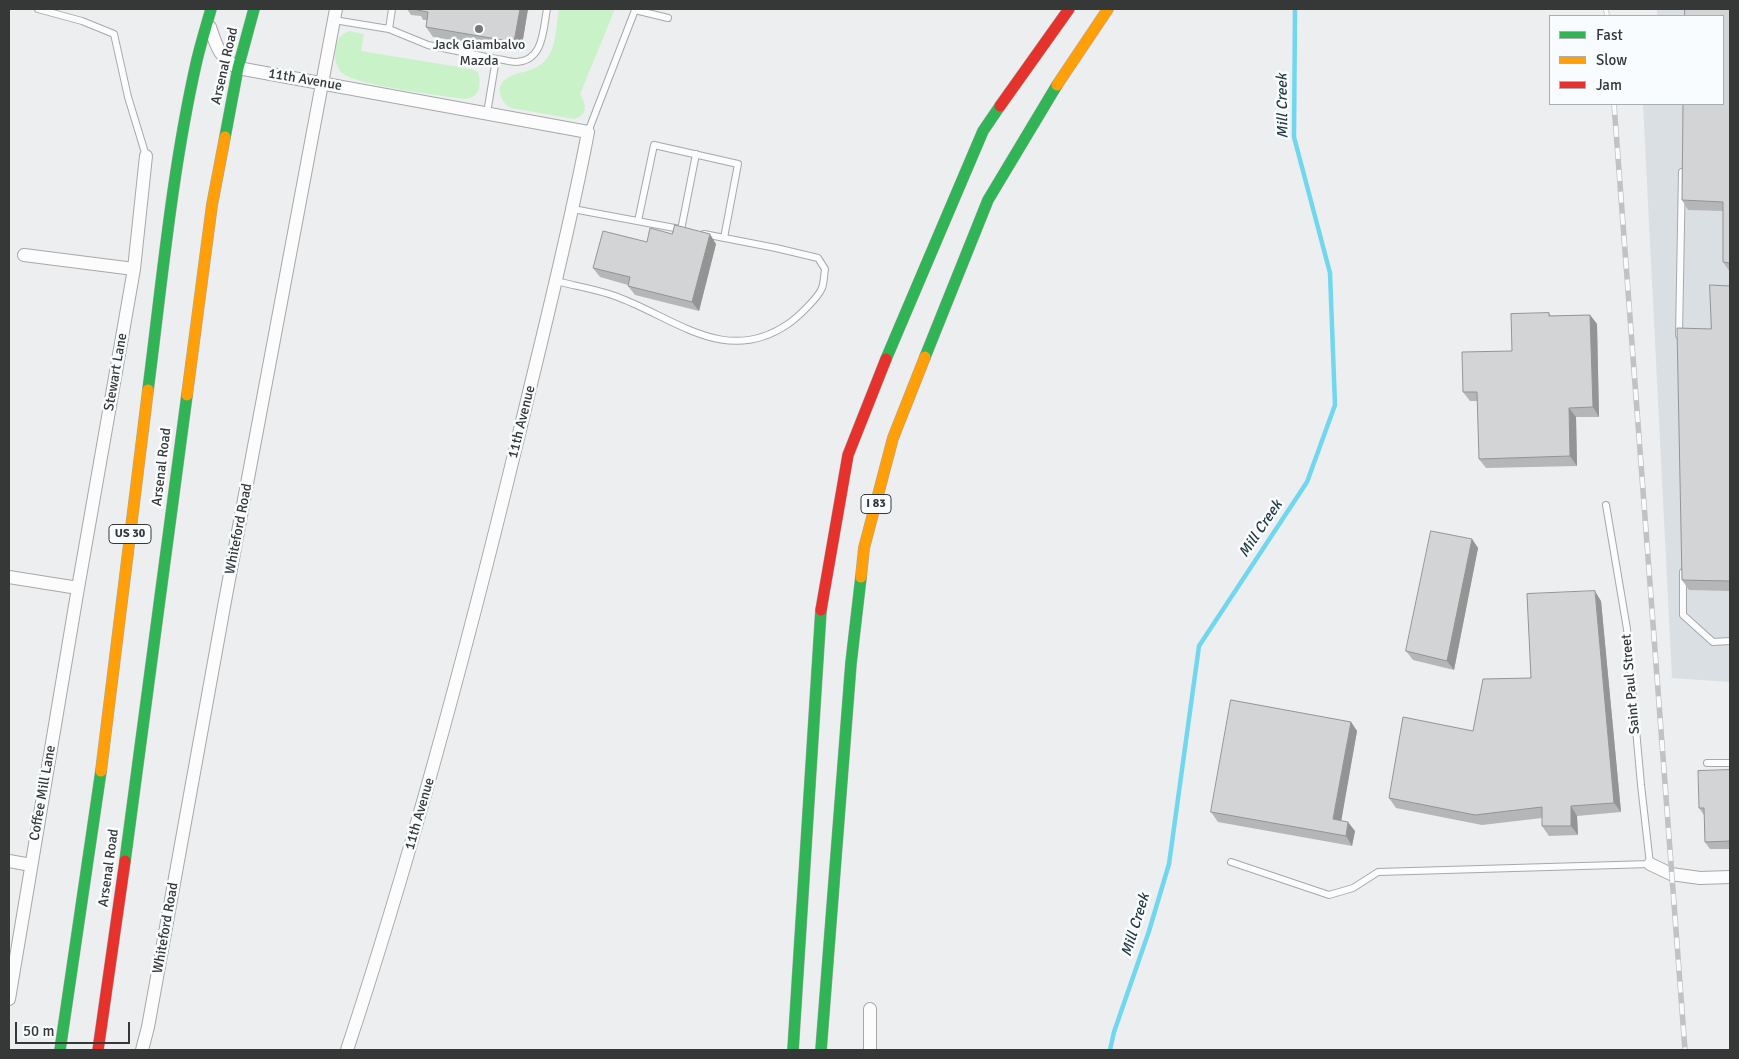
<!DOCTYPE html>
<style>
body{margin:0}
#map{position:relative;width:1739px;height:1059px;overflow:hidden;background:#edeeef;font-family:Signika,sans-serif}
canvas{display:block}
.frame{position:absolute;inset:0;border:10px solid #363737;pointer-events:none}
.legend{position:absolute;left:1549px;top:15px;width:175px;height:90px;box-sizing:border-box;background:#f9fcfe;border:1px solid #abadae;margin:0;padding:6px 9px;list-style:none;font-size:15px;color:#363737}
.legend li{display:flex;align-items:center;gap:10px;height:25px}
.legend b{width:25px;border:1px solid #abadae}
.scale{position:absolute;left:15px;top:1022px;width:115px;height:22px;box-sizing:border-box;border:2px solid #363737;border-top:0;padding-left:6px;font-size:15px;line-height:18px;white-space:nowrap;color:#363737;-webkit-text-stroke:4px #f9fcfe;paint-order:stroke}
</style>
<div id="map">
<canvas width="1739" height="1059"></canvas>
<div class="frame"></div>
<ul class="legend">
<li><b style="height:6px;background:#30b455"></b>Fast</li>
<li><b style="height:6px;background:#ff9f0a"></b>Slow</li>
<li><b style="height:6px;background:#e5322d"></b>Jam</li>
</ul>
<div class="scale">50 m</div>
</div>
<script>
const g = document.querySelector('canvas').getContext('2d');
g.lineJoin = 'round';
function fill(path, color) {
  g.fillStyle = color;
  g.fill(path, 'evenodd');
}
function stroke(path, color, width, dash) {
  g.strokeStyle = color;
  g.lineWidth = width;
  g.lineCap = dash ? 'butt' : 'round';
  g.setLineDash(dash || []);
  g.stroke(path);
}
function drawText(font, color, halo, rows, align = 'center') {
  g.font = font + ' Signika,sans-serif';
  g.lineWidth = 5;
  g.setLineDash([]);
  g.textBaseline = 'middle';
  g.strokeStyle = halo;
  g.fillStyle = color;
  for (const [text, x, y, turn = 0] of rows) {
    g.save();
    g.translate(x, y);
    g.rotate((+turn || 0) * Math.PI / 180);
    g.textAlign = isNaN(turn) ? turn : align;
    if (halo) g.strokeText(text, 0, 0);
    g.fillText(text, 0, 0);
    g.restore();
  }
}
fill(new Path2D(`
 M1657,9H1730V682L1672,678L1643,104H1723V16H1657Z`), '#dadfe4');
fill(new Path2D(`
 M559,9H615L580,94C587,105 588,115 574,119L511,108C501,103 494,87 506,79C518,70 535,74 547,58C557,46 556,24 559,9Z
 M349,31L364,34L361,51L471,69L478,72C482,85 480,98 464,99C443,96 355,85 342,73C337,68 334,59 335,52C337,40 338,36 349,31Z`), '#caf2c9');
stroke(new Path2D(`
 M1110,1050L1114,1032L1149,931L1169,864L1199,646L1307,482L1335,405L1330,273L1294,137L1295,9`), '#70d7ef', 4.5);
const lane = new Path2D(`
 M38,9L82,21L114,34L128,97L146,156
 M334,20L389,29L428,45L496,59L487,113
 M389,29L392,9
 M496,59C502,59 509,62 516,62C544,61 543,29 547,9
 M588,132L635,10L668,18
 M573,209L680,229
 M638,221L654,145L738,164L724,238
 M681,230L696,154
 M556,281C575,286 596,289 615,296C674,317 725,367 788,324C797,318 818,298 822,288C824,283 824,275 825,269L818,258L776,248L704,234
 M1679,335L1682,172
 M1683,572V615L1713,642L1730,641
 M1707,763H1730
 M1231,862L1329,895L1353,888L1378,872L1650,864L1641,785L1627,629L1606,505`);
const street = new Path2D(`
 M210,27C217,48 219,56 238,68L588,132C569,233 543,333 519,434C469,641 414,848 347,1050
 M24,255L134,269
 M9,577L78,588
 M9,861L31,865
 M1650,864L1671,874L1700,878L1730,877
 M9,999L78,588L134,269L146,156
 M870,1009V1050
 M142,1050L148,1027L225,601L336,9`);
const fast = new Path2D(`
 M225,137L238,68L254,9
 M925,357L988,200L1057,85
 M886,359L983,131L1000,106
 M148,390C162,281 172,171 196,64C200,46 206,27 211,9
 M125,861L187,395
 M60,1050L101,771
 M793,1050L821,610
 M821,1050L851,663L861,577`);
const slow = new Path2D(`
 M1057,85L1108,9
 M187,395L212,205L225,137
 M861,577L864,548L893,438L925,357
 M101,771L148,390`);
const jam = new Path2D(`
 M1000,106L1069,9
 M821,610L848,455L886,359
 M98,1050L125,861`);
stroke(lane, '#a7a8a9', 8);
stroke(street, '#a7a8a9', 14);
stroke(fast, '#a7a8a9', 12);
stroke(slow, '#a7a8a9', 12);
stroke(jam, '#a7a8a9', 12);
stroke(lane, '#fcfcfd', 6);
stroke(street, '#fcfcfd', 12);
stroke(fast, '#30b455', 11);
stroke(slow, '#ff9f0a', 11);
stroke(jam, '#e5322d', 11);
const rail = new Path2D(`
 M1606,9L1607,16
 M1614,104L1685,1050`);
stroke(rail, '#c1c2c2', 5.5);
stroke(rail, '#f9fcfe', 4, [11]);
fill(new Path2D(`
 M407,9H528L521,51L433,37L426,27L427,20H423L421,16L411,15Z
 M1730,9V272L1723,262V211L1688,210L1682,200Z
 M672,234L716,244L699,311L635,295L628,286V285L600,277L593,268L647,242Z
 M1730,286V591L1689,590L1682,580L1711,329Z
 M1549,313L1551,316L1590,315L1597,324L1599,417H1576L1577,466L1486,468L1479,459L1478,401H1470L1463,392L1512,351Z
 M1472,539L1478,548L1454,670L1413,660L1406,651Z
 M1601,601L1621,812L1577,816L1578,835L1549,836L1542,826V818L1482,825L1396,808L1389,798L1473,731L1531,678Z
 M1351,722L1357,731L1341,820L1355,831L1352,846L1218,822L1211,812Z
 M1730,770V849H1710L1705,842L1704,815L1699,808Z`), '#b5b6b7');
fill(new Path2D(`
 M520,9H528L521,51L514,42Z
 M710,234L716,244L699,311L692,302Z
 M1590,315L1597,324L1599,417L1593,407Z
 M1569,408L1576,417L1577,466L1570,456Z
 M1472,539L1478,548L1454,670L1447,661Z
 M1595,591L1601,601L1621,812L1614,803Z
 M1351,722L1357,731L1340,828L1333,819Z
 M1571,806L1577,816L1578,835L1571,826Z
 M1348,822L1355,831L1352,846L1346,836Z`), '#949495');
const building = new Path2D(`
 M417,9H520L514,42L426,27L428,12L417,10Z
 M1685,9H1730V263L1723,262V202L1682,200L1683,104H1723V16H1685Z
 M675,225L710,234L692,302L628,286L630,277L593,268L603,231L647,242L650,228L672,234Z
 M1710,285L1730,286V581L1682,580L1677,328L1711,329Z
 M1549,313V316L1590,315L1593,407L1569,408L1570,456L1479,459L1477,392H1463L1462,352L1512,351L1511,314Z
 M1431,531L1472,539L1447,661L1406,651Z
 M1595,591L1614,803L1571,806V826H1542V807L1475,815L1389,798L1403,717L1473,731L1483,679L1531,678L1527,594Z
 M1231,700L1351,722L1333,819L1348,822L1346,836L1211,812Z
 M1730,770V841L1705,842L1704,808H1699L1698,771Z`);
fill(building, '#d3d4d5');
stroke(building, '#949495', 1);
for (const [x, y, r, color] of [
 [479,29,5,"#767777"]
]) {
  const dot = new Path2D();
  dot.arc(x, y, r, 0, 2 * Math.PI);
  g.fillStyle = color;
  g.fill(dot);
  stroke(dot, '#f9fcfe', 2);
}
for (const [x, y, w] of [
 [876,504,30],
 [130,534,42]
]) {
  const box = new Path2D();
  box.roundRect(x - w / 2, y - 9.5, w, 19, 4);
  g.fillStyle = '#f9fcfe';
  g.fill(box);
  stroke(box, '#363737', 1);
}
drawText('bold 12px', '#363737', null, [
 ["I 83",876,504],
 ["US 30",130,534]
]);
drawText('14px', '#363737', '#f9fcfe', [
 ["Jack Giambalvo",479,45],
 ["Mazda",479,61]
]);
drawText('14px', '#363737', '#f9fcfe', [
 ["Arsenal Road",225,66,-77],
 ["11th Avenue",305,80,10],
 ["Stewart Lane",116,372,-80],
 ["11th Avenue",522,422,-76],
 ["Arsenal Road",162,467,-83],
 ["Whiteford Road",239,529,-79],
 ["Saint Paul Street",1631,684,-95],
 ["Coffee Mill Lane",43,793,-80],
 ["11th Avenue",420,814,-74],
 ["Arsenal Road",109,868,-82],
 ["Whiteford Road",166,928,-80]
]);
drawText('italic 15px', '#243b42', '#f9fcfe', [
 ["Mill Creek",1283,106,-91],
 ["Mill Creek",1261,529,-56],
 ["Mill Creek",1136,925,-73]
]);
</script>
